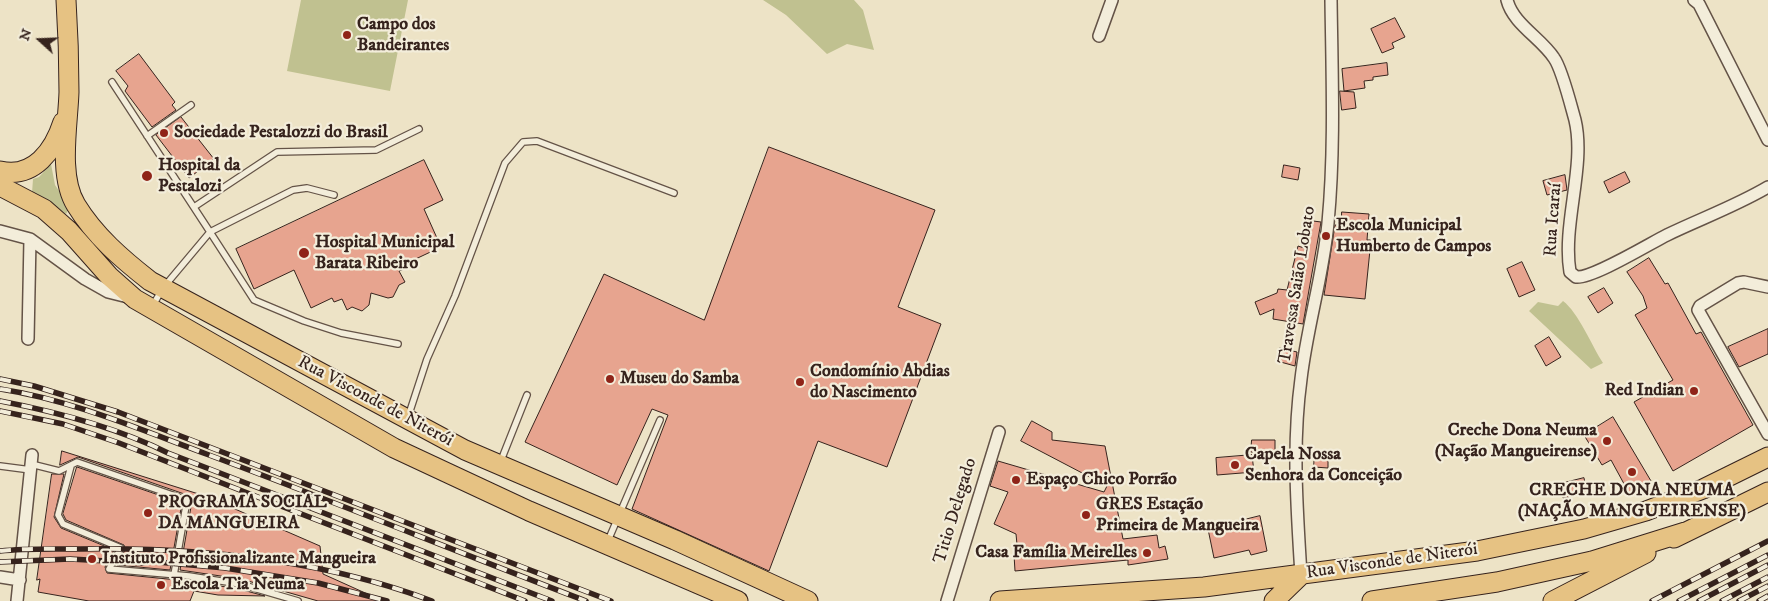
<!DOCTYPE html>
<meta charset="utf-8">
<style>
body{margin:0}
#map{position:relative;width:1768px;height:601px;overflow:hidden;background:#ede3c6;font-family:"IM FELL DW Pica",serif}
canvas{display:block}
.north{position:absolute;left:15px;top:15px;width:50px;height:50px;-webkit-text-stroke:4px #f3edda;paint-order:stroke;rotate:290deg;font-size:14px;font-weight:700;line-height:20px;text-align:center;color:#36231d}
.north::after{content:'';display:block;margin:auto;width:18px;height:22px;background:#36231d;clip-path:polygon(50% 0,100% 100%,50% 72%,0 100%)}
</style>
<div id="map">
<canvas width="1768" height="601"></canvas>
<div class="north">N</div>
</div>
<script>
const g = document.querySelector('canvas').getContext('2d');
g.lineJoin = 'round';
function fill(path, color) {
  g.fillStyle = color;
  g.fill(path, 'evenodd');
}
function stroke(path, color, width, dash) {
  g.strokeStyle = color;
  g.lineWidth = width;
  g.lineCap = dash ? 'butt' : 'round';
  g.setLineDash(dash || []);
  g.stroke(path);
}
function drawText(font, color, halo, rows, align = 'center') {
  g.font = font + ' "IM FELL DW Pica",serif';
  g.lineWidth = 4.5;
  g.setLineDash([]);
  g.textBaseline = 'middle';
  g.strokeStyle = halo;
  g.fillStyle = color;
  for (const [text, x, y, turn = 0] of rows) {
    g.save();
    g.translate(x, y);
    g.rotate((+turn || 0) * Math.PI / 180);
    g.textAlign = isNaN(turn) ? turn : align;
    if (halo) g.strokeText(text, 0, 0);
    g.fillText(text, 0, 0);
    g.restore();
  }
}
fill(new Path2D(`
 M301,0H408L390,91L287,71Z
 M763,0H854L863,10L874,50L847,44L827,54L786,15Z
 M51,164L55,185L70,207L66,214L45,198L32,193L33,179L39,177Z
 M1563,301C1578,312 1592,346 1603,363L1591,369L1529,311L1538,302L1558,306Z`), '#c0c190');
const building = new Path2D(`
 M1395,18L1405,37L1392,43L1394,48L1382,53L1371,29Z
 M139,54L175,102L172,105L176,110L152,127L125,91L128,86L116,71Z
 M1387,63L1388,75L1373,77V80L1364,81L1365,88L1344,91L1342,69Z
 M1340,91L1354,92L1356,108L1342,110Z
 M181,117L214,159L189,178L156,135Z
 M769,147L935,210L898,307L941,324L887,467L818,441L769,571L632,509L668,415L652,409L617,485L525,442L604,274L704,320Z
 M424,160L443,200L424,209L441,247L405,264L407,268L399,271L405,282L399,285L393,297L388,298L371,293L369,305L362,311L352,307L347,310L342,299L334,302L332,298L311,308L294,270L254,289L236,249Z
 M1284,165L1300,168L1298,180L1282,177Z
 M1625,172L1630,182L1609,193L1604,182Z
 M1565,175L1567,190L1547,195L1543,181Z
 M1342,212L1369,214L1367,240H1371L1365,299L1324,295L1335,225L1341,226Z
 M1313,221L1321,222L1303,324L1273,319L1274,309L1260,315L1255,302L1277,293L1278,289L1287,290L1298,246L1307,249Z
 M1649,258L1665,284L1668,283L1696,334L1701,332L1753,425L1673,471L1634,402L1673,380L1635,315L1647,308L1643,296L1627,272Z
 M1522,262L1535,290L1519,297L1507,269Z
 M1604,288L1613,303L1598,313L1588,297Z
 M1768,329V354L1739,367L1728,347Z
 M1549,337L1561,357L1546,366L1535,346Z
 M1280,348L1297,352L1295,366L1277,361Z
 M1613,417L1651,481L1629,493L1611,460L1602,465L1584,435Z
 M1032,421L1052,432V440L1105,446L1123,539L1157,535L1159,548L1165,546L1168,559L1128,565V560L1015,571L1014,555H1018L1016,534L994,524L1008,492L990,486L998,461L1104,492L1107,486L1021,441Z
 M1252,440H1275V453L1251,452Z
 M62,451L205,496L320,546L323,574L383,601H318L241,579L180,570L192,501L190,496L78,457L60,465Z
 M1315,451H1328V468L1314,467Z
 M1252,455L1254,472L1217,475L1216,458Z
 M77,467L182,503L170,570L117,565L125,550L124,545L66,520L63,514Z
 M52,474H64L54,517L61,528L114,550L105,567L107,573L188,581L239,589L265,596L218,595L194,591L190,601H89L38,592L40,579L37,580Z
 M1584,478L1587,493L1563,498L1560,484Z
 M1260,516L1267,551L1251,555L1249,550L1214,558L1208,529Z`);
fill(building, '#e7a48f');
stroke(building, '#36231d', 1);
const lane = new Path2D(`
 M112,82L210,232L293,190L307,188L334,195
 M147,136L191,105
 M194,207L277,152L376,150L419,129
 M153,305L163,288L210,232L254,300L304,321L341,333L398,344
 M408,417L427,359L455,296L505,163L523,142L537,141L674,193
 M500,463L527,395
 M31,464L59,471L77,462L187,500L174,575
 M0,466L31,470
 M71,466L58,515L63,524L121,548L109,569L189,576L240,584L298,601
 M607,543L660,420`);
const street = new Path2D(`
 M1507,0C1513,24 1541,38 1554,58C1562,69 1571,106 1575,120C1586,166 1562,224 1570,272L1576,277C1592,279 1649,244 1667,235C1700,219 1736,206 1768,187
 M1694,0L1699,4L1768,140
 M1099,36L1112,0
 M0,231L30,239L85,279L108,292L128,297
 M1768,287L1744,282L1738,283L1700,306L1698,310L1768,434
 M28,339L30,239
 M1301,575C1297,509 1292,445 1301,379C1307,327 1323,276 1328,223C1335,149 1332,74 1331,0
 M0,577L20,580
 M17,601L32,455
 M947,601L999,432`);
const primary = new Path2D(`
 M66,0C68,31 69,61 69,92C68,125 58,176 76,205C95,236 122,259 150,281L465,450L675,540L808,601
 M0,171C34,179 54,150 63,122
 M0,186L44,209L69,231L109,276L135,299L394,448L529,511L738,601
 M1674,538L1768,492
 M1000,601L1204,587L1477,551L1584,529L1646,511L1703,489L1768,457
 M1274,601L1301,575
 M1372,601L1497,582L1592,561L1685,532
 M1553,601L1646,553`);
stroke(lane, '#645347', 8);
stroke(street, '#645347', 14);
stroke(primary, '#36231d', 21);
stroke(lane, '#f3edda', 5.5);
stroke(street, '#f3edda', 11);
stroke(primary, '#e6c283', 19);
const rail = new Path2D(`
 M0,379L34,386L118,412L611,601
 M0,389C72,400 141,430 209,455C335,502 460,553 586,601
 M0,401C57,412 116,427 168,453L552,601
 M0,411L63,424L119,443L525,601
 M0,551C26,548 53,549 80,549C198,547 321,559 432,601
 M0,562L70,559L143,563L146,561L225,568L318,583L387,601
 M1652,601L1768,541
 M1679,601L1768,555
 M1699,601L1768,565
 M1722,601L1768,577
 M1739,601L1768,586
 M1759,601L1768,596`);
stroke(rail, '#36231d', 5.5);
stroke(rail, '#f3edda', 4, [11]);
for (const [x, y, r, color] of [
 [347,35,5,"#8f2418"],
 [164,133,5,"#8f2418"],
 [147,176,6,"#8f2418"],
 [1326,236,5,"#8f2418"],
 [304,253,6,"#8f2418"],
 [610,379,5,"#8f2418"],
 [800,382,5,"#8f2418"],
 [1694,391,5,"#8f2418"],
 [1607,441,5,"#8f2418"],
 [1235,465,5,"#8f2418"],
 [1632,472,5,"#8f2418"],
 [1016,480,5,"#8f2418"],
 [148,513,5,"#8f2418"],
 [1086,515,5,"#8f2418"],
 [1147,553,5,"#8f2418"],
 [92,559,5,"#8f2418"],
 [161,585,5,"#8f2418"]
]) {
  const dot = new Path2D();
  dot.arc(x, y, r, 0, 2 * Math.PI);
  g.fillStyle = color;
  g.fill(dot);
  stroke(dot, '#f3edda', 2);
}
drawText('bold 18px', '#36231d', '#f3edda', [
 ["Campo dos",357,25],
 ["Bandeirantes",357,46],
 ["Sociedade Pestalozzi do Brasil",174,133],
 ["Hospital da",158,166],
 ["Pestalozi",158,187],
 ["Escola Municipal",1336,226],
 ["Humberto de Campos",1336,247],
 ["Hospital Municipal",315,243],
 ["Barata Ribeiro",315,264],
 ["Condomínio Abdias",810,372],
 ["do Nascimento",810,393],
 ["Museu do Samba",620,379],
 ["Red Indian",1684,391,"right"],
 ["Creche Dona Neuma",1597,431,"right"],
 ["(Nação Mangueirense)",1597,452,"right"],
 ["Capela Nossa",1245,455],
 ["Senhora da Conceição",1245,476],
 ["Espaço Chico Porrão",1026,480],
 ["CRECHE DONA NEUMA",1632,491,"center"],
 ["(NAÇÃO MANGUEIRENSE)",1632,512,"center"],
 ["PROGRAMA SOCIAL",158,503],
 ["DA MANGUEIRA",158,524],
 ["GRES Estação",1096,505],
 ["Primeira de Mangueira",1096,526],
 ["Casa Família Meirelles",1137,553,"right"],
 ["Instituto Profissionalizante Mangueira",102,559],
 ["Escola Tia Neuma",171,585]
], 'left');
drawText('18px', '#36231d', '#f3edda', [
 ["Rua Icaraí",1554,220,-86],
 ["Travessa Saião Lobato",1298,285,-81],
 ["Rua Visconde de Niterói",375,402,28],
 ["Titio Delegado",956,511,-73],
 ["Rua Visconde de Niterói",1392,562,-8]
]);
</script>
